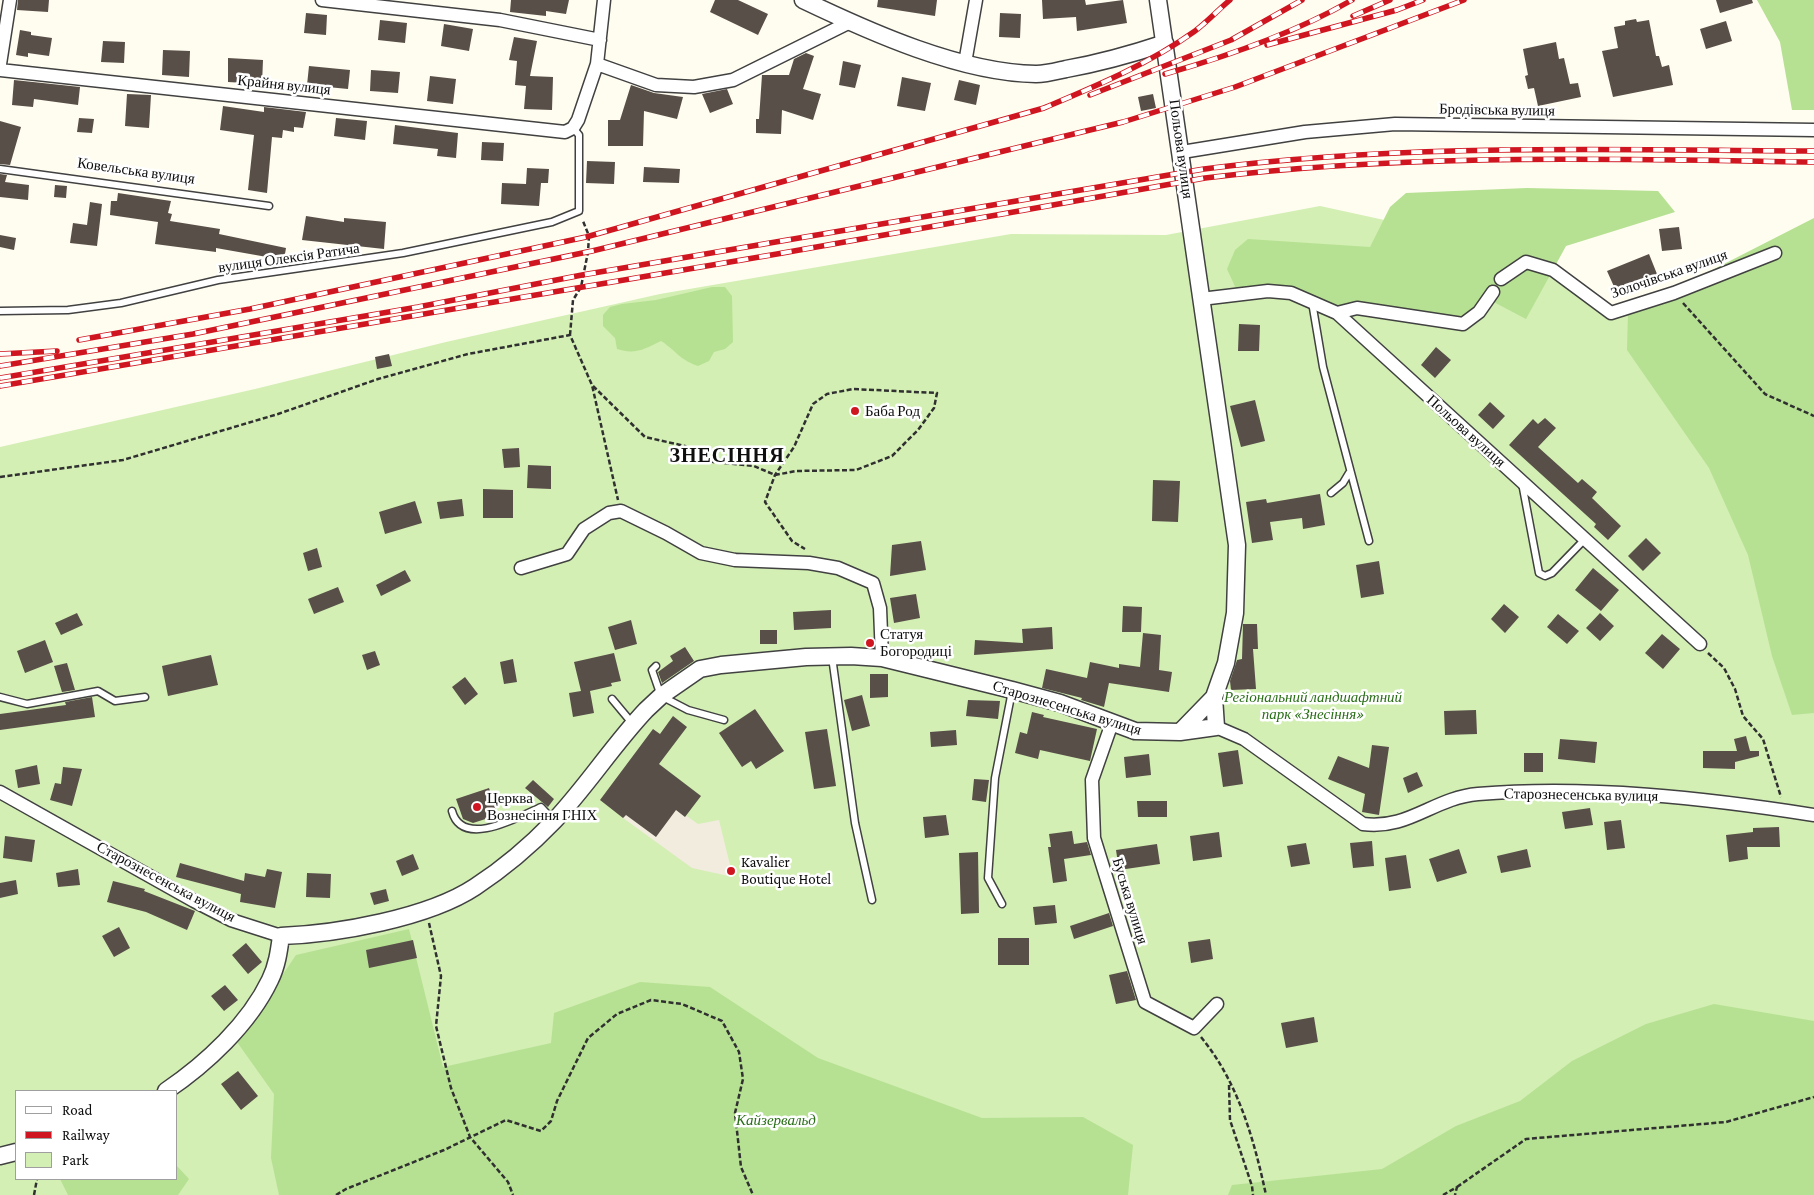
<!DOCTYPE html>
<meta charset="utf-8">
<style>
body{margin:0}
#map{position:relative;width:1814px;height:1195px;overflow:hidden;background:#fffcf0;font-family:"Crimson Pro",serif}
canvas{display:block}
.legend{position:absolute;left:15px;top:1090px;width:162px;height:90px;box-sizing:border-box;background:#fff;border:1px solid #9f9f9f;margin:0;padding:6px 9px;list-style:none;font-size:15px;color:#0e0e0e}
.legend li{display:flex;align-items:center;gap:10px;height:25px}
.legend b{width:25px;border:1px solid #9f9f9f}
</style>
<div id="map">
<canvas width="1814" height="1195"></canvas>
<ul class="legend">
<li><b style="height:6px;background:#fff"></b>Road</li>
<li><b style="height:6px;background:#cf1620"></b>Railway</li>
<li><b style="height:14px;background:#d3efb4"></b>Park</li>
</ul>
</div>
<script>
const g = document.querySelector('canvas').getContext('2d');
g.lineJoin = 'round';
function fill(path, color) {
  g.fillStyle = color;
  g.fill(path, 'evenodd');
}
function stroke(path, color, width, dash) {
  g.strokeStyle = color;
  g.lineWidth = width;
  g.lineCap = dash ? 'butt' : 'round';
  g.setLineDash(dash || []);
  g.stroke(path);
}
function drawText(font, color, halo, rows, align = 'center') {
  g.font = font + ' "Crimson Pro",serif';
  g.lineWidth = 5;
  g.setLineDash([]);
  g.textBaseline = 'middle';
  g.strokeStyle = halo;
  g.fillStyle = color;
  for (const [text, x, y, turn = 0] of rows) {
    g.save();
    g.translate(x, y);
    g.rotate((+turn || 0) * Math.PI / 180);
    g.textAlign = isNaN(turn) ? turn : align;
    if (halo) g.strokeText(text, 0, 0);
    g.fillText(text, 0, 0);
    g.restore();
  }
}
fill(new Path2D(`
 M1320,206L1522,250L1618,314L1814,230V1195H0V447L255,389L446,342L660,294L1011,234L1166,235ZM16,1091H176V1179H16Z`), '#d3efb4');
fill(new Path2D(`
 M1757,0H1814V110H1792L1780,42Z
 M1527,188L1658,191L1675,212L1566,246L1526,319L1488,299L1463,324L1357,308L1337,313L1312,300L1238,293L1227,269L1235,250L1248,239L1370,247L1390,207L1406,193Z
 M1814,218V713L1792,715L1772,656L1748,555L1709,468L1627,350L1628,313Z
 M712,287H725L732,296L733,342L725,349L714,352L709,361L698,366C678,359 677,351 661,341C645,349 635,355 617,349L615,338L603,326V315L610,307L622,304L656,300Z
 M409,929L443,1067L551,1043L554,1013L640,982L710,987L818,1058L982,1118L1083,1117L1133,1145L1128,1195H279L271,1158L274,1094L237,1042L296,955Z
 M1714,1004L1814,1021V1195H1228L1232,1185L1382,1169L1456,1126L1520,1101L1572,1061L1646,1024Z
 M176,1165L189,1179L178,1195H68L60,1179H176Z`), '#b6e192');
fill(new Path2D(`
 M646,787L698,824L719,820L733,877L692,868L623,818Z`), '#f1ecdd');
fill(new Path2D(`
 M18,0H49L48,12L17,10Z
 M511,0H569L566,14L546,11V16L510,12Z
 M715,0H738L768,14L758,35L710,12Z
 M878,0H937L935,16L877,7Z
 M1042,0H1085L1086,5L1123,0L1127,23L1077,31L1076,17L1043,19Z
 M1716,0H1752L1753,3L1720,13Z
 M306,13L327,15L326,35L304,33Z
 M1000,13L1021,14L1020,38L999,37Z
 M1636,19L1637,22L1649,20L1656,56H1659L1662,67L1669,65L1673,85L1613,97L1602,51L1618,48L1614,27L1625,25V21Z
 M380,20L407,23L405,43L378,40Z
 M1726,21L1732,41L1706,49L1700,29Z
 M444,24L473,29L469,51L441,46Z
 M20,30L31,32V35L52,38L49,56L28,53V57L16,55Z
 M514,37L537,41L530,76L553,77L552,110L524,109L526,86L515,85L517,61L509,60Z
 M103,41L125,42L124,63L101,62Z
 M1556,42L1559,59L1564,58L1570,84L1578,83L1581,97L1538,106L1534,88L1528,89L1525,76L1528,75L1523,49Z
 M163,50L190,51L189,77L162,75Z
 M806,53L814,56L803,89L821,94L813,120L782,110L781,134L756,133V119H759L762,75H789L794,59Z
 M228,58L263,60L262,84L228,82Z
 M843,61L861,65L855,88L839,85Z
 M309,66L350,70L348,89L307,85Z
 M371,70L400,72L398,93L370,91Z
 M430,76L456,79L453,104L427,101Z
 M902,77L931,83L925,111L897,106Z
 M14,80L80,87L78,105L34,99L33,107L12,105Z
 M959,80L980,85L976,105L954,100Z
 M631,85L654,93L683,97L677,119L644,111L643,146H608V120H620Z
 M727,89L733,104L710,113L702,94Z
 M127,94L151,95L149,128L125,126Z
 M1153,94L1156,108L1141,111L1138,97Z
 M223,106L264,112V107L306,112L303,128L294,127V132L283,130L282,138L272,137L267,193L248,190L254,135L220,130Z
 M79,118L94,119L92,133L77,132Z
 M336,118L367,121L365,140L334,136Z
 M0,121L21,127L10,165L0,164Z
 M395,125L458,133L456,158L437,156L438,149L393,144Z
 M482,142L504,143L503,161L481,160Z
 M587,161L615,162L614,184L586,183Z
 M644,167L680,169L679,183L643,182Z
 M527,168L549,169L548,183H541L539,206L501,204L502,183L526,184Z
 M0,174L7,175L5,182L29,185L28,200L0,197Z
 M55,185L67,186L66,198L54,197Z
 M118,193L171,201L168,213L172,214L170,221L220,229L219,234L286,248L284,260L216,248V252L155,244L158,222L110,215L111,201H117Z
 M90,202L102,204L97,246L70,243L73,223L87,225Z
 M306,216L344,222V218L386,222L384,249L302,240Z
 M1679,227L1682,249L1662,251L1659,229Z
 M0,235L16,238L14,250L0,247Z
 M1649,254L1657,274L1616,291L1607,271Z
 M1239,324L1260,325L1259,351H1238Z
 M1436,347L1451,360L1435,378L1421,365Z
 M389,354L392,366L377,369L375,357Z
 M1255,400L1265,441L1241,447L1230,406Z
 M1490,402L1505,416L1493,429L1478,415Z
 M1545,418L1556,428L1538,447L1578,483L1582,479L1597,492L1592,498L1621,526L1608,540L1594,527L1596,524L1509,445L1533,419L1538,424Z
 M519,448L520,467L504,468L502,449Z
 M528,465L551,466V489L527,488Z
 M1153,480L1180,481L1178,522L1152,521Z
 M483,489L513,490V518H483Z
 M1320,494L1325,525L1303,529L1302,518L1270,522L1273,540L1252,543L1246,502L1266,499L1267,503Z
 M462,499L464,516L440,519L437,502Z
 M415,501L422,523L385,534L379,512Z
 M1646,538L1661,553L1643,571L1628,556Z
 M921,541L926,570L890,576L892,545Z
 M317,548L322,567L308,571L303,553Z
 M1379,561L1384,594L1361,598L1356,565Z
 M1593,568L1619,590L1601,611L1575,590Z
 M405,570L411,581L381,596L376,585Z
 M338,587L344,602L314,614L308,599Z
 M916,594L920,618L894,623L890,598Z
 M1504,604L1519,617L1505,633L1491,619Z
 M1123,606L1142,607L1141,632H1122Z
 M831,610V628L794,630L793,612Z
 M77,613L83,625L61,635L55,623Z
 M1600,613L1614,626L1600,641L1586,628Z
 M1558,614L1579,631L1567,644L1547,627Z
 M631,620L637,644L615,650L608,627Z
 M1243,624H1257L1258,649H1253L1256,689L1231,690L1230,681L1237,660L1242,659Z
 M1052,627L1053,649L974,655L975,640L1023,643L1022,629Z
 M760,630H777V644H760Z
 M1143,633L1161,635L1159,670L1172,672L1169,692L1109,683L1104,707L1081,700L1082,698L1042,688L1046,669L1087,678L1090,662L1119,668V664L1140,667Z
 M1662,634L1680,649L1663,669L1645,653Z
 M45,640L53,662L25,673L17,651Z
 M685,647L694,661L662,683L658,672L673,661L670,656Z
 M375,651L380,665L367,670L362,655Z
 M614,653L621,681L611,683L612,686L590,691L594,713L573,717L569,693L581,691L574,662Z
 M211,655L218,685L168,696L162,666Z
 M513,659L517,682L504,684L500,662Z
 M67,663L75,690L62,692L54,666Z
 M870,674H888V697L870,698Z
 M465,677L478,694L465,705L452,687Z
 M862,695L870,726L852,731L844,700Z
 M92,697L95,717L0,730V714L66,705L65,702Z
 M968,700L1000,701L998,719L966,716Z
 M755,709L784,751L756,769L751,761L742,767L719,733Z
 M1476,710L1477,734L1445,735L1444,711Z
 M1032,712L1044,715L1043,717L1097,729L1090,761L1040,750L1038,759L1015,753L1020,732L1027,734Z
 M673,716L687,727L659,764L701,796L685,817L676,810L656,837L626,815L623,818L600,800L653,729L660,734Z
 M827,729L836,786L814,789L805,732Z
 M956,730L957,745L931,747L930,732Z
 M1746,736L1750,751H1759V756L1735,762V769L1703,768V751H1737L1734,739Z
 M1560,739L1597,742L1595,763L1558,759Z
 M1372,745L1389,747L1379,815L1362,812L1365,794L1328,779L1338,756L1369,768Z
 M1238,750L1243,784L1223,787L1218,753Z
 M1524,753H1543V772H1524Z
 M1149,754L1151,775L1126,778L1124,757Z
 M37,765L40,784L18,788L15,770Z
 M63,767L82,769L72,806L50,800L55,783L61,784Z
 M1417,772L1423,786L1408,793L1403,778Z
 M974,779L989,780L986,802L972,800Z
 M533,780L554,799L548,807L525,788Z
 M489,788L498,815L473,823L463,819L456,799Z
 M1137,801H1167V817H1138Z
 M1590,808L1593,825L1565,829L1562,812Z
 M946,815L949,835L925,838L923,817Z
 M1621,820L1625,848L1607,850L1604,822Z
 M1779,827L1780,847H1747L1748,859L1729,862L1726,835L1753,832V828Z
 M1072,831L1074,844L1087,842L1091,855L1064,859L1067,881L1053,883L1048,847H1051L1049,834Z
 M1219,832L1222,857L1193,861L1190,836Z
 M5,836L35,840L32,862L3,858Z
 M1372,841L1374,866L1353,868L1350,843Z
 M1306,843L1310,864L1291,867L1287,846Z
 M1157,844L1160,864L1119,870L1116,850Z
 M1459,849L1467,873L1437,882L1429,859Z
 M1527,849L1531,867L1501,873L1497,856Z
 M978,852L979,913L961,914L959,853Z
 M413,854L419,869L402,876L396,861Z
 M1406,855L1411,888L1389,891L1385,858Z
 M180,863L244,881L245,873L265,877L267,869L282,872L275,908L240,902L241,894L176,877Z
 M78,869L80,885L58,887L56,873Z
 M307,873L331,874L330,898L306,897Z
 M16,880L18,894L0,898V883Z
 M113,881L145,889L144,891L195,911L187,930L146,912L107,902Z
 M386,889L389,901L374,905L370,893Z
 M1055,905L1057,923L1035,925L1033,907Z
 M1109,913L1113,926L1074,939L1070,926Z
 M119,927L130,948L114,957L102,936Z
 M998,938H1029V965H998Z
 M1210,939L1213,959L1191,963L1188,942Z
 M413,940L417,958L369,968L366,950Z
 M246,943L262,962L248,974L232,955Z
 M1127,971L1136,1000L1116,1004L1109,975Z
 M225,985L238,1000L224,1011L211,996Z
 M1314,1017L1318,1042L1286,1048L1281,1023Z
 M238,1071L258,1096L241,1110L221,1084Z`), '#594f49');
const service = new Path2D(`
 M0,169L269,206
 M1312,302L1323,367L1369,541
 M0,311L68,310L121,303L218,280L403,253L552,222L579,211V135L573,128
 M1522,483L1539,573L1545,576L1552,573L1585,539
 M1331,493L1343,483L1349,473
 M832,657L855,823L872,900
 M656,666L652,670L661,696L688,710L724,720
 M0,697L27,704L98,691L115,701L145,697
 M612,699L632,723
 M452,811C462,849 519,817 541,807L553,820
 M1002,904L988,878L995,778L1012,691`);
const minor = new Path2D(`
 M322,0L500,20L600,40
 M965,63L976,0
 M0,64L10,0
 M597,64L656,85L694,87L733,80L850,22
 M0,70L565,132L573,128L578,120L597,64L604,0
 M1182,152L1305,132L1395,124L1814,130
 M1501,279L1526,262L1553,270L1611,313L1674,293L1775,253
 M1201,299L1268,291L1291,293L1337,313L1700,644
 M1337,313L1357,308L1463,324L1479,312L1493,292
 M521,568L567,554L584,529L609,513L621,511L666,533L701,553L735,560L809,563L838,568L873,583L880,608L882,658
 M1112,723L1092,780L1094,838L1145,1002L1194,1028L1217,1004
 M1216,727L1244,739L1363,824C1409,830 1433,798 1478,794C1589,785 1705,798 1814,815
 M0,792L194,901L231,920L281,936`);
const tertiary = new Path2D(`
 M803,0C870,32 961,73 1036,74C1046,74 1057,71 1066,69C1100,63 1132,54 1165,43
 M1180,732L1214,697
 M166,1091C206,1064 249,1024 270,980C277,966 279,951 281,936C337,934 428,918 475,887C504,868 530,846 554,821C587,786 613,745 646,710L661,696L700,669L721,665L806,657L851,656L882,658L1012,690L1060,703L1135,731L1180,732L1216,727L1214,697L1226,663L1235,613L1237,545L1158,0
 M0,1156L16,1152`);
stroke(service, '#414141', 9);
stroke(minor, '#414141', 15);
stroke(tertiary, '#414141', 19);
stroke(new Path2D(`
 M1683,303L1765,394L1814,416
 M570,335L573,300L581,287L588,252L589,236L583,221
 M593,386L645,437L685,446L713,462L754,466L775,475L796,471L856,470L892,456L918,430L934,408L937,393L853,389L827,394L813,404L794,447L775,475L765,502L792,541L805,549
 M0,477L123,460L278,414L378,379L468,354L570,335L592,385L618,500
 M1708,653L1724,668L1735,689L1743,716L1763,739L1781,797
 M429,923L441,976L436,1026L451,1088L470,1137L508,1182L513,1195
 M1201,1037C1238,1082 1254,1139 1266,1195
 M1229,1085L1230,1120L1252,1186L1253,1195
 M1457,1187L1526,1139L1726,1122L1814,1097
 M34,1195L37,1179
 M336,1195L346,1189L444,1150L506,1120L541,1131L551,1121L557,1101L588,1038L617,1014L651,1000L682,1004L722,1021L739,1052L743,1079L735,1113L741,1167L753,1195
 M1443,1195L1457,1187L1455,1195`), '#303030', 2.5, [5, 2.5]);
stroke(service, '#fff', 6);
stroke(minor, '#fff', 12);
stroke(tertiary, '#fff', 16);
const rail = new Path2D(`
 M1353,16L1390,0
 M1267,45L1397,10L1423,0
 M1165,74C1225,57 1299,31 1352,0
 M1090,95L1231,40L1302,0
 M79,340L250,309L586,237L1044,108C1096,86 1149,64 1195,31C1207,22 1218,10 1230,0
 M0,354L57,351
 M0,366L193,334L592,251L1123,122L1235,87L1464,0
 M0,378L418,307L582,275L1204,169C1406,143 1610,150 1814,151
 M0,386L777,254L1205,178C1407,153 1611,159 1814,162`);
stroke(rail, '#cf1620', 5.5);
stroke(rail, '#fff', 4, [11]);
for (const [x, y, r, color] of [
 [855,411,5,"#cf1620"],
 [870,643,5,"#cf1620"],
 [477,807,5,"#cf1620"],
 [731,871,5,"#cf1620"]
]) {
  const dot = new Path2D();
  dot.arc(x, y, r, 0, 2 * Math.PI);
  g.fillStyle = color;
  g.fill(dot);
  stroke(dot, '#fff', 2);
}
drawText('15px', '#0e0e0e', '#fff', [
 ["Крайня вулиця",284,85,6],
 ["Бродівська вулиця",1497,110,1],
 ["Польова вулиця",1181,149,82],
 ["Ковельська вулиця",136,171,8],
 ["вулиця Олексія Ратича",289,258,-8],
 ["Золочівська вулиця",1669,274,-19],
 ["Польова вулиця",1466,431,42],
 ["Старознесенська вулиця",1067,708,17],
 ["Старознесенська вулиця",1581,795,1],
 ["Старознесенська вулиця",166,882,28],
 ["Буська вулиця",1130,901,73]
]);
drawText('15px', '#0e0e0e', '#fff', [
 ["Баба Род",865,411],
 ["Статуя",880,634],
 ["Богородиці",880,651],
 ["Церква",487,798],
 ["Вознесіння ГНІХ",487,815],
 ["Kavalier",741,862],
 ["Boutique Hotel",741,879]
], 'left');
drawText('italic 15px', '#296e17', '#fff', [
 ["Регіональний ландшафтний",1313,697],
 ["парк «Знесіння»",1313,714],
 ["Кайзервальд",776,1120]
]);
g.letterSpacing = '1px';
drawText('bold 20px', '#0e0e0e', '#fff', [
 ["ЗНЕСІННЯ",727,456]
]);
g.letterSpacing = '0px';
</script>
